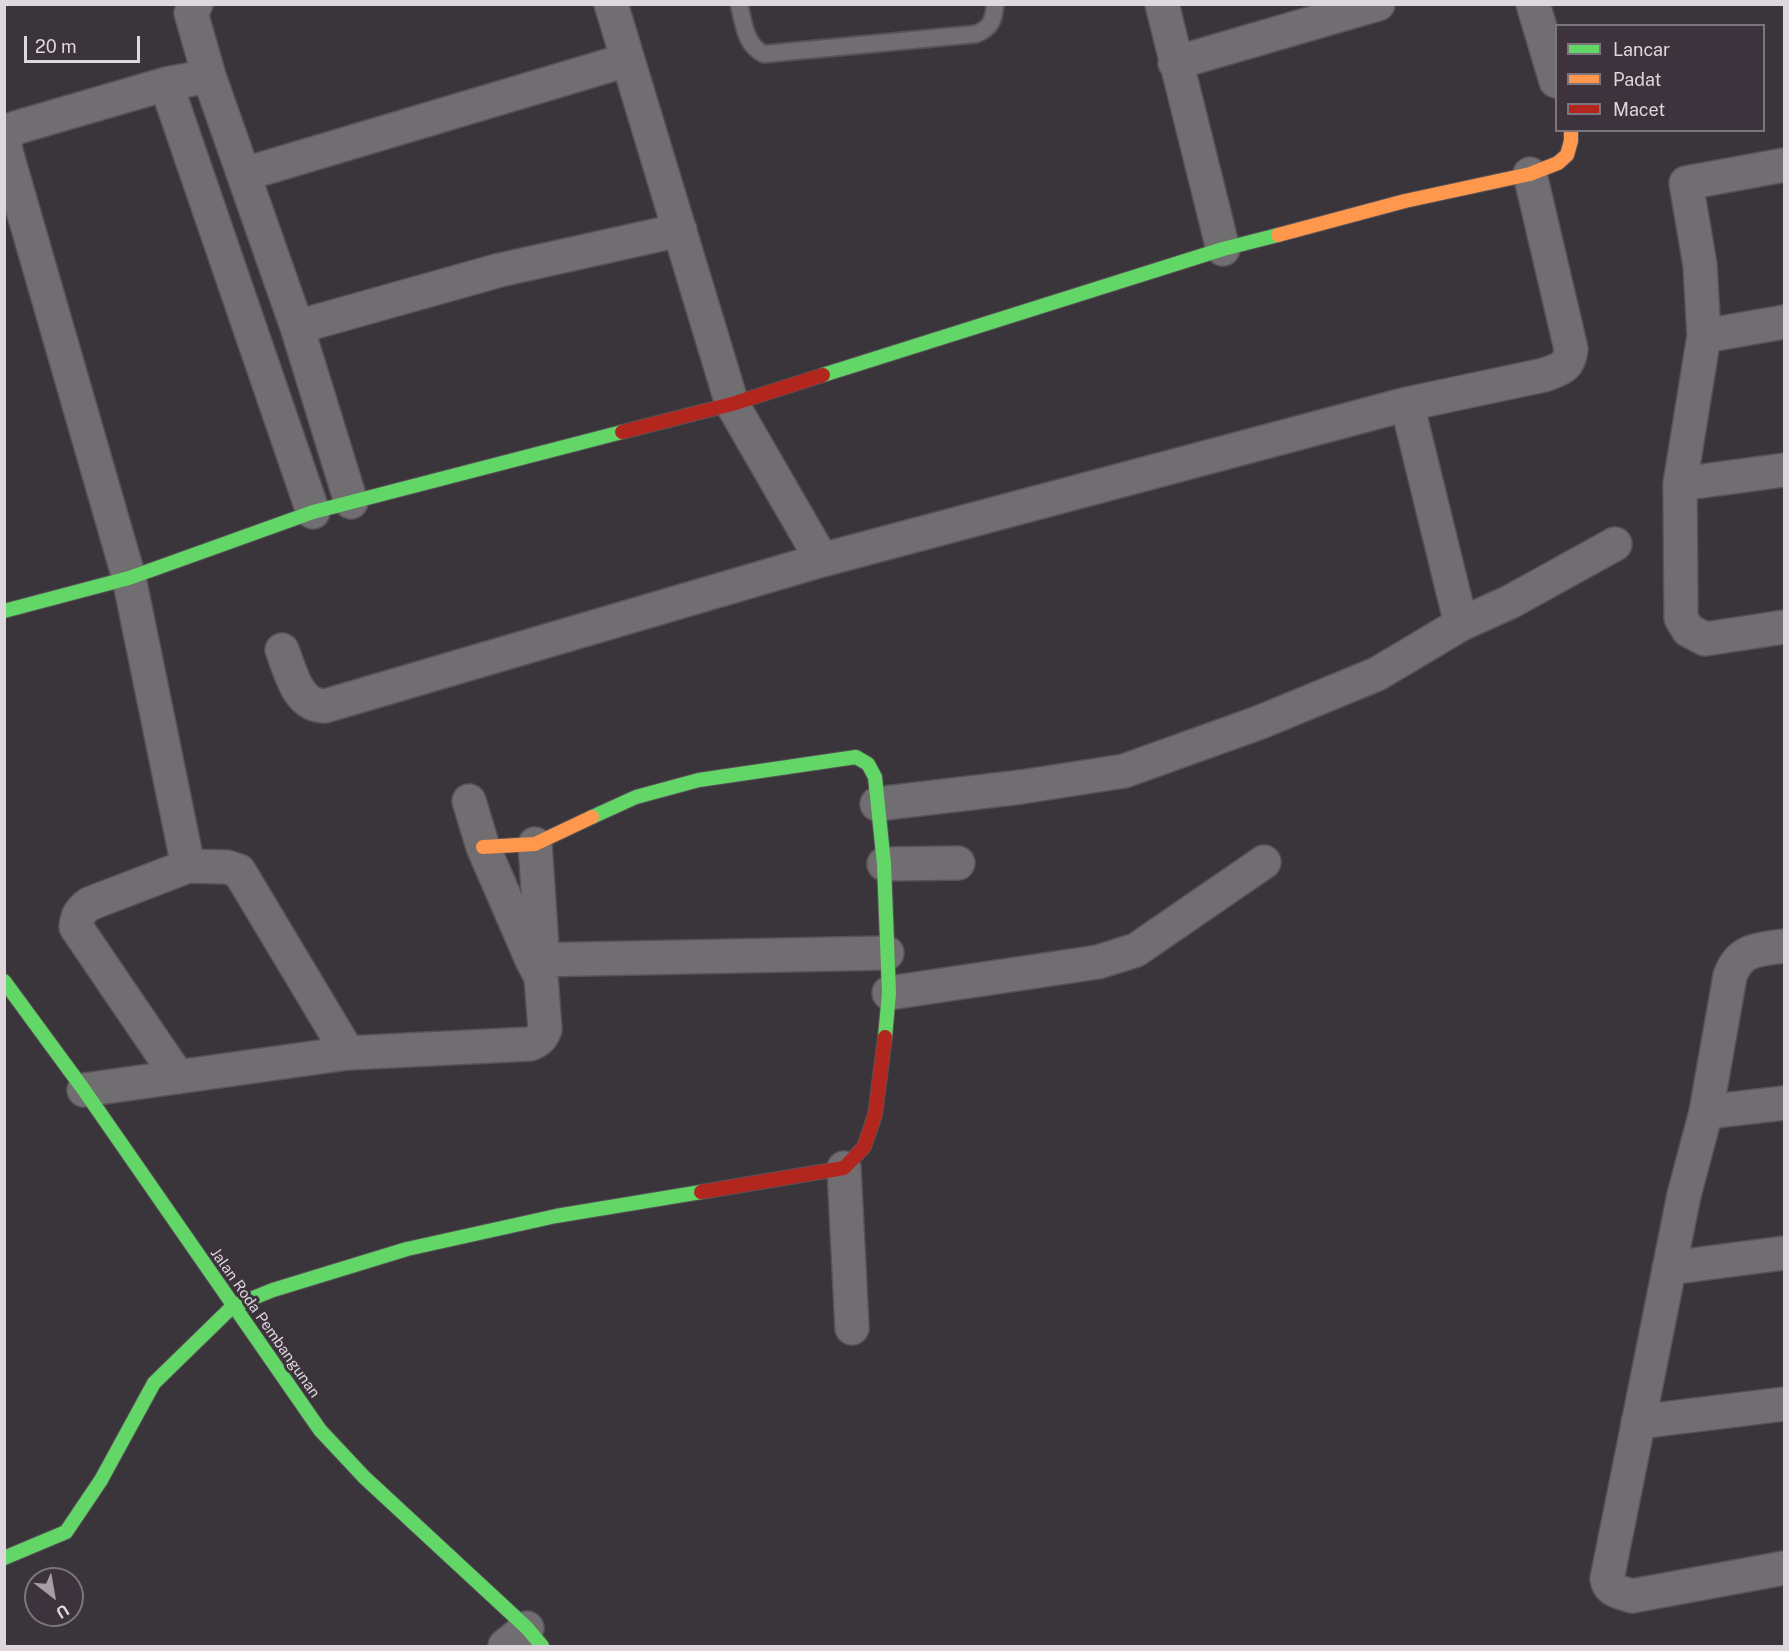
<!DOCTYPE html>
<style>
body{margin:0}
#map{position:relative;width:1789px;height:1651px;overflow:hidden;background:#3a353a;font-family:"Public Sans",sans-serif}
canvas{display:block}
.frame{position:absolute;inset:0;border:6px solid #ded8de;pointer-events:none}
.legend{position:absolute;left:1555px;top:24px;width:210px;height:108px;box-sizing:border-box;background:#3c333c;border:2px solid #7d757d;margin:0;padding:8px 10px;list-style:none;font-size:18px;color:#ded8de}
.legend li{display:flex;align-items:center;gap:12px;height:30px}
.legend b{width:30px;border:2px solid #7d757d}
.north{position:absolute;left:24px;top:1567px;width:60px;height:60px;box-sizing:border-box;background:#3c333c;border:2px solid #7d757d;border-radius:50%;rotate:149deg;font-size:16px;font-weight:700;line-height:24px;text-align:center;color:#ded8de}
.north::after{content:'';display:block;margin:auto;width:21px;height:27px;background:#a59fa5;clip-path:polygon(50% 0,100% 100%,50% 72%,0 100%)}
.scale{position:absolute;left:24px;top:36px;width:116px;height:27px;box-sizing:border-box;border:3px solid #ded8de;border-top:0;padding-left:8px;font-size:18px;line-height:21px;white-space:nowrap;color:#ded8de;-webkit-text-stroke:4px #3c333c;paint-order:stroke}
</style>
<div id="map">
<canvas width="1789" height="1651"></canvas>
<div class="frame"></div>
<ul class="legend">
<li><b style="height:8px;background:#63d668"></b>Lancar</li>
<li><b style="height:8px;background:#ff974d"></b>Padat</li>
<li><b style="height:8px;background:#b3261e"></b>Macet</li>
</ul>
<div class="north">U</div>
<div class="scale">20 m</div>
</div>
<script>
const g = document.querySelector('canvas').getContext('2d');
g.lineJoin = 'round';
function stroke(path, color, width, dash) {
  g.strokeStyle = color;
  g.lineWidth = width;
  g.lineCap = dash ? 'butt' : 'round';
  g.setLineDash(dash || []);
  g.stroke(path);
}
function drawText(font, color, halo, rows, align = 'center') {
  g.font = font + ' "Public Sans",sans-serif';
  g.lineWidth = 6;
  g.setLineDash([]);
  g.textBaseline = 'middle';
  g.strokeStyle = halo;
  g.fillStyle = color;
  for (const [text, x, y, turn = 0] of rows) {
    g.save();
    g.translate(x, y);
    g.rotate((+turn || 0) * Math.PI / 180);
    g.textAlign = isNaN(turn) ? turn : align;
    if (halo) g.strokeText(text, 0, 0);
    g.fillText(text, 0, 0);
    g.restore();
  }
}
const lane = new Path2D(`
 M739,4C744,24 745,45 764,54L976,34C991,28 994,20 995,4`);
const street = new Path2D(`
 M196,4L191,13L209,76L297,327L351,502
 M611,4L732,404L822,560
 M1162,4L1223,249
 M1533,4L1556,81
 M1175,63L1378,4
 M166,84L313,512
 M245,174L627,60
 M297,327L500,270L680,230
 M1704,336L1784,322
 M1407,404L1461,624
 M1784,470L1680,484L1681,618L1688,630L1705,639L1784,627
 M1680,484L1704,336L1700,265L1686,183L1784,165
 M282,650C291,672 297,706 325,706L822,560L1407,404L1544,375C1560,369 1569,368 1571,349L1530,174
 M877,804L1021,787L1124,771L1258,723L1377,674L1461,624L1510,602L1615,544
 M535,844L543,962
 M884,864L958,863
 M188,866L129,578L5,148C5,138 8,134 15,128L166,84L209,76
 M1784,946C1759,950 1740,948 1730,976L1706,1112L1684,1195L1607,1579C1609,1592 1621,1592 1632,1596L1784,1568
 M532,960L887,953
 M889,993L1098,962L1136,950L1264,862
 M178,1077L76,927C77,916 80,911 89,904L188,866L227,867L239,871L348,1053
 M84,1090L348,1053L530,1044C538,1041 542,1038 545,1029L541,977L532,960L483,847L469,801
 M1706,1112L1784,1103
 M844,1168L852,1328
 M1669,1268L1784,1253
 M1638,1422L1784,1404
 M505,1646L527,1628`);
const fast = new Path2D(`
 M823,375L1223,249L1278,235
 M4,611L129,578L313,512L622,432
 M592,817L636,797L699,780L856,757L868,764L875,777L884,864L889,993L885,1037
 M4,981L84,1090L320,1430L364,1477L527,1628L542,1646
 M4,1558L66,1532L101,1480L154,1383L233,1306L273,1290L407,1249L556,1216L701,1192`);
const slow = new Path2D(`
 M1278,235L1405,201L1530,174L1558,163L1567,155L1571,141V130
 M483,847L535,844L592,817`);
const jam = new Path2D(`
 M622,432L732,404L823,375
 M701,1192L844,1168L864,1147L875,1115L885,1037`);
stroke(lane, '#575257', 20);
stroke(street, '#575257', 36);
stroke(fast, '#575257', 16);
stroke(slow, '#575257', 16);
stroke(jam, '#575257', 16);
stroke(lane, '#716e71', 16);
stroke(street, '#716e71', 33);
stroke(fast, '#63d668', 14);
stroke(slow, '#ff974d', 14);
stroke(jam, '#b3261e', 14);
drawText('15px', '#ded8de', '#3c333c', [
 ["Jalan Roda Pembangunan",265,1323,55]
]);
</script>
